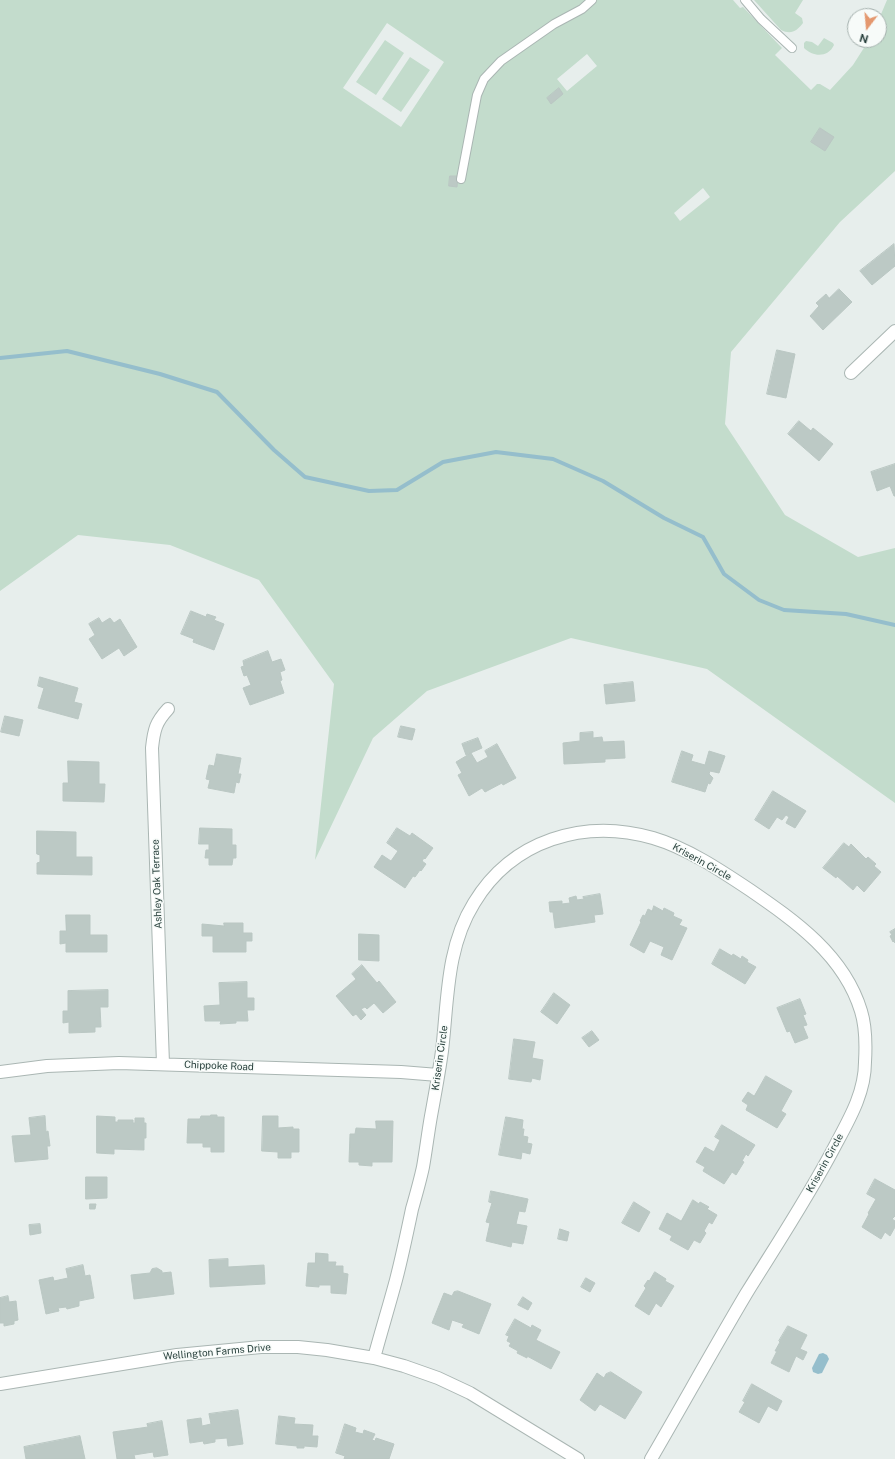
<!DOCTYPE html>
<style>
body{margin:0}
#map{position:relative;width:895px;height:1459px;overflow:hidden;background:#e7eeec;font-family:"Public Sans",sans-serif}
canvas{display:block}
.north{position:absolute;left:847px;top:8px;width:40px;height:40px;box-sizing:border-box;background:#f7fbf9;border:1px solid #a4b0ad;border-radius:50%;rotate:196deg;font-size:11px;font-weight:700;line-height:16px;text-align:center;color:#273f3b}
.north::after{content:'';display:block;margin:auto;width:14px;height:18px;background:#e4986f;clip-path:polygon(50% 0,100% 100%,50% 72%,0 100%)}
</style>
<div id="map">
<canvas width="895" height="1459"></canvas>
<div class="north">N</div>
</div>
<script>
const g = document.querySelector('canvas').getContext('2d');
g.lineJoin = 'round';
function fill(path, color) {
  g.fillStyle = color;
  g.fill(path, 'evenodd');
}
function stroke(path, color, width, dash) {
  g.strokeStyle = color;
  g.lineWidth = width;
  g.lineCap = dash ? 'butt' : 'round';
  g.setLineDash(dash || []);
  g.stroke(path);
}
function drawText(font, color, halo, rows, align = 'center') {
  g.font = font + ' "Public Sans",sans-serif';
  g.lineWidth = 3;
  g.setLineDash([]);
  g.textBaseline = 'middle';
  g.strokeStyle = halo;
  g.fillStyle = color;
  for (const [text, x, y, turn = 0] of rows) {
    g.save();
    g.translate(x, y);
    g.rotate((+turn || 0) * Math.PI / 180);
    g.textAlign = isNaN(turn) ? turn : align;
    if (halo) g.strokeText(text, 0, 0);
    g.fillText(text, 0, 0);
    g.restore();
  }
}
fill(new Path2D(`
 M0,0H733L740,8L743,7L782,48L775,55L811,90L817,84H820L830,90L853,65L869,40H879V19L887,0H895V171L840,222L731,352L725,424L785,515L858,557L895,548V803L707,669L571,638L427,691L373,738L315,860L334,684L259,580L170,545L78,535L0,591ZM387,23L444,62L401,127L343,88ZM587,54L597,66L567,91L557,79ZM703,188L710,197L680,221L674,213Z
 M754,0H803L795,13L802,18L803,23C797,31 791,35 781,30Z
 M824,38L833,43L834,45C828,58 813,57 804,48V43L806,41L812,42L818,46Z
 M385,40L404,53L376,95L356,82Z
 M410,57L430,70L401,112L382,99Z`), '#c3dccc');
fill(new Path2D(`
 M823,1353L827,1355L829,1359L822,1373L818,1374L813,1372L812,1368L819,1354Z`), '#95becc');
stroke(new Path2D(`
 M0,358L67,351L160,374L217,392L274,450L305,477L369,491L397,490L443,462L496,452L553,459L603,481L664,518L703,537L724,574L759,600L784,610L846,614L895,625`), '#95becc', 4);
const building = new Path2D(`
 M559,88L563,94L551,104L547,98Z
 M820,128L834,137L825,151L811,142Z
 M450,176H458L457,187L449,186Z
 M894,244L895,266L872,285L860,271Z
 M839,289L852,302L823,330L810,316L819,306L816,303L826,294L829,298Z
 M777,350L795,354L786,398L767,394Z
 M799,421L811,431L813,428L833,444L819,461L788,434Z
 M895,464V496H894L890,486L877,491L871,472Z
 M191,611L206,617L207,614L216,617L214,620L224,624L214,650L193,642L194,639L181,634Z
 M99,618L102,623L110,618L114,623L120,619L137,647L124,656L119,648L102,659L89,639L95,635L89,624Z
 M268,651L272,662L281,659L285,670L280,672L282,680L280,681L284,693L250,705L243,688L251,685L247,675L244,676L241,667L244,666L243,661Z
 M40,677L78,688L74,702L82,704L78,719L38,708L44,688L38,686Z
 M633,682L635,701L606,704L604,685Z
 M5,716L23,720L19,736L1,732Z
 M401,726L415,729L412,740L398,737Z
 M593,732V738L602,737L603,742L624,741L625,758L605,759V762L564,764L563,743L580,741V733Z
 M478,738L482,748L466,755L462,744Z
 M497,744L516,778L503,785L502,783L485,792L482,788L469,796L458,775L462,773L456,762L471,753L477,763L488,757L485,751Z
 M682,751L693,755L691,761L705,765L709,751L725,756L719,773L710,771L709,774L713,778L710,784L708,783L705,792L672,782Z
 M217,754L241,758L238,774H241L239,783L236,782L234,793L208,788L210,780L206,779L209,765L214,766Z
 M68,761L99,762V784H105L104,802L63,801V783H68Z
 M773,791L806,811L795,828L786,823L789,817L786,815L782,820L777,817L769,829L755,820Z
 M200,828L232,829V845H236V858H233L232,865H209V858H205L206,850H209V844H199Z
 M397,828L410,836L412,833L433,848L425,859L424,858L422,861L426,864L421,871L420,870L415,877L413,876L405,888L374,867L382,855L391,861L398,851L387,843Z
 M37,831L76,832V857H92V875L37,874V863L40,862V855L37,854Z
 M844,843L849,847L851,844L866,859L868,857L876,864L874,866L881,872L864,892L857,885L853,890L837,876L836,878L823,868Z
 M600,894L603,914L594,915L595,922L555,928L553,912H550L549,902L562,901V904L570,903L569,898L576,896L577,900L584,899L583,897Z
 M654,906L663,911L664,908L674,913L673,916L682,920L679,925L687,928L672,960L661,955L664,947L650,941L644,953L630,945L641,922L640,921L643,915L645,916L648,909L652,911Z
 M66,915H90V935H107V952H66V943L60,944V931H66Z
 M224,923H243V933H252V941H246V952H213V936H202V924L224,926Z
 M895,929V943L894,941L893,942L890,936L892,935L890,932Z
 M359,934L379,935V961L359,960Z
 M720,949L732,956L733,954L741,959L742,956L748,960L747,962L756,967L745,984L712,964Z
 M362,965L377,983L379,981L396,1002L383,1013L374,1003L367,1009L365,1007L361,1009L366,1015L361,1020L356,1014L353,1016L336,996L356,979L352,974Z
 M247,982V998H254V1010H247L248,1021H236V1023L220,1024L221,1021H205L204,1006L220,1005L219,983Z
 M108,990V1007H100L101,1027H95V1032L69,1033V1022L63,1023V1011H68V991Z
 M554,993L570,1005L557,1024L541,1012Z
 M800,999L806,1014L803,1015L807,1025L803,1026L808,1038L795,1043L790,1031L787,1032L777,1008Z
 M592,1031L599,1040L589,1047L582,1038Z
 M514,1039L535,1042L532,1058L543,1060L540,1080L532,1078L531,1082L509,1079Z
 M766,1076L792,1091L781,1111L786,1114L777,1128L746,1110L748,1105L742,1101L748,1092L754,1096Z
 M211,1115H217V1117H224V1152H211V1147H203V1143H187L188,1119H200L201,1116H210Z
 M45,1116L46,1132L48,1131L50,1146H47L48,1159L15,1162L12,1136L31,1135L29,1118Z
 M97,1116L115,1117V1122H118V1120H133V1123H135V1118H144V1123H146V1138H144V1150L114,1149V1154L97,1153Z
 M263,1116H278V1128L293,1127V1129H299V1152H291V1158H278V1152L262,1151Z
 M506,1117L523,1120L522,1129H524L523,1136L528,1137L527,1143L532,1144L530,1154L522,1152L521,1159L499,1155Z
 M376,1121H393L392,1162H372V1166L359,1165V1162H349L350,1134H355L356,1128L376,1129Z
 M722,1125L755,1145L748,1156L746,1154L742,1161L744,1162L736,1175L732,1172L724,1184L703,1171L705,1167L696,1162L705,1147L714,1152L720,1140L715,1137Z
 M86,1177H107V1198L86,1199Z
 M875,1179L895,1190V1216L892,1219L895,1221V1227L890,1236L885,1232L881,1239L862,1227L869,1214L868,1213L876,1199L867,1194Z
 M491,1191L528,1199L525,1212L519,1211L516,1224L527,1226L523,1244L512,1242L511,1247L486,1241L490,1223L486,1222L492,1203L489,1202Z
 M693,1200L699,1204L700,1202L709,1207L707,1209L717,1215L712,1224L709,1222L704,1231L706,1233L700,1243L694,1240L688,1250L670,1240L672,1236L659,1229L667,1213L681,1221Z
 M634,1202L650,1212L639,1232L622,1223Z
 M90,1204H96L95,1209H90Z
 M40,1224L41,1233L30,1235L29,1225Z
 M560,1229L569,1232L567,1241L558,1239Z
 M316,1253L328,1254V1262H336L335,1266H343V1273L348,1274L346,1294L331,1293V1285H319V1287L306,1286L308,1263H315Z
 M228,1259V1267L264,1265L265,1284L210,1287L209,1260Z
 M83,1265L85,1276L90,1275L94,1298L79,1301V1306L67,1309L66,1307L58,1308L59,1311L46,1314L39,1280L53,1277L54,1281L68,1278L66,1269Z
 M157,1268L162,1271V1273L171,1272L174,1294L134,1299L131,1275L150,1273L152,1269Z
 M655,1272L666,1279L665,1281L674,1286L661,1307L656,1303L649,1315L635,1306L646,1288L644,1286L648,1280L649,1281Z
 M586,1278L595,1283L590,1292L581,1287Z
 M458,1291L491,1304L479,1334L462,1327L464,1324L452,1320L449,1330L432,1323L444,1293L452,1296L454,1292Z
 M8,1296L9,1302L16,1301L18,1320L14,1321V1324L4,1326V1323H0V1298Z
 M523,1297L532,1303L528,1310L518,1305Z
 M515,1319L531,1328L532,1325L541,1330L536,1340L560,1352L551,1369L527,1356V1358L517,1353L518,1351L509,1346L511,1343L507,1341L509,1336L506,1335Z
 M788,1326L807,1335L800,1349L807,1352L803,1360L796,1356L789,1372L771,1363L777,1351H775L780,1342L779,1341Z
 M611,1372L642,1392L625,1419L600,1404L595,1411L580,1400L597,1373L604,1378L606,1374Z
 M752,1384L782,1401L777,1411L768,1406L759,1423L739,1412L745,1402L743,1401Z
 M238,1410L243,1444L228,1446L227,1438L215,1439V1442L204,1444L203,1441L190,1443L187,1420L201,1418L202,1426L211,1424L209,1414Z
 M279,1416L295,1418L294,1424L313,1425L312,1436H318L317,1447L304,1446V1448H297V1446L276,1444Z
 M162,1421L168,1455L154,1457L153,1452L134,1455L135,1459H117L113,1432L148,1427L147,1424Z
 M345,1424L356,1428L355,1432L363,1434L364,1430L375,1434L372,1440L375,1441L376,1438L394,1444L389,1459H344L345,1456L336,1453Z
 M80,1436L85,1459H26L24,1447Z`);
fill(building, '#bcc9c5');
stroke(building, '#bac7c3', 1);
const lane = new Path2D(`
 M745,0L761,19L792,48
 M461,179L477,95L484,79L501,61L554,24L582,9L592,0`);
const street = new Path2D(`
 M851,373L895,331
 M163,1064L152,748C154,729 156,722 168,709
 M0,1072L47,1066L119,1063L401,1072L438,1075
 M374,1358C381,1332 389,1306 396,1280C402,1257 407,1233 412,1209C416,1195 420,1181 423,1167C426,1150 428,1133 431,1116C435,1094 439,1073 442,1051C448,1000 446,948 474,903C512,840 584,818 653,838C687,848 720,870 750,890C795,921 844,955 861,1011C866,1027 866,1045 865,1062C865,1092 850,1118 836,1144C809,1196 777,1244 746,1294C714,1348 683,1404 651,1459
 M0,1384L177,1355L261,1347H298L327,1350L374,1358L404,1366L438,1378L470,1393L578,1459`);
stroke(lane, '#aab6b3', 10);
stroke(street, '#aab6b3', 14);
stroke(lane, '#fff', 8);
stroke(street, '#fff', 12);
drawText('10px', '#273f3b', '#f7fbf9', [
 ["Kriserin Circle",702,862,29],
 ["Ashley Oak Terrace",157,884,-92],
 ["Kriserin Circle",440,1058,-82],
 ["Chippoke Road",219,1066,2],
 ["Kriserin Circle",825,1163,-61],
 ["Wellington Farms Drive",217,1352,-5]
]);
</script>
